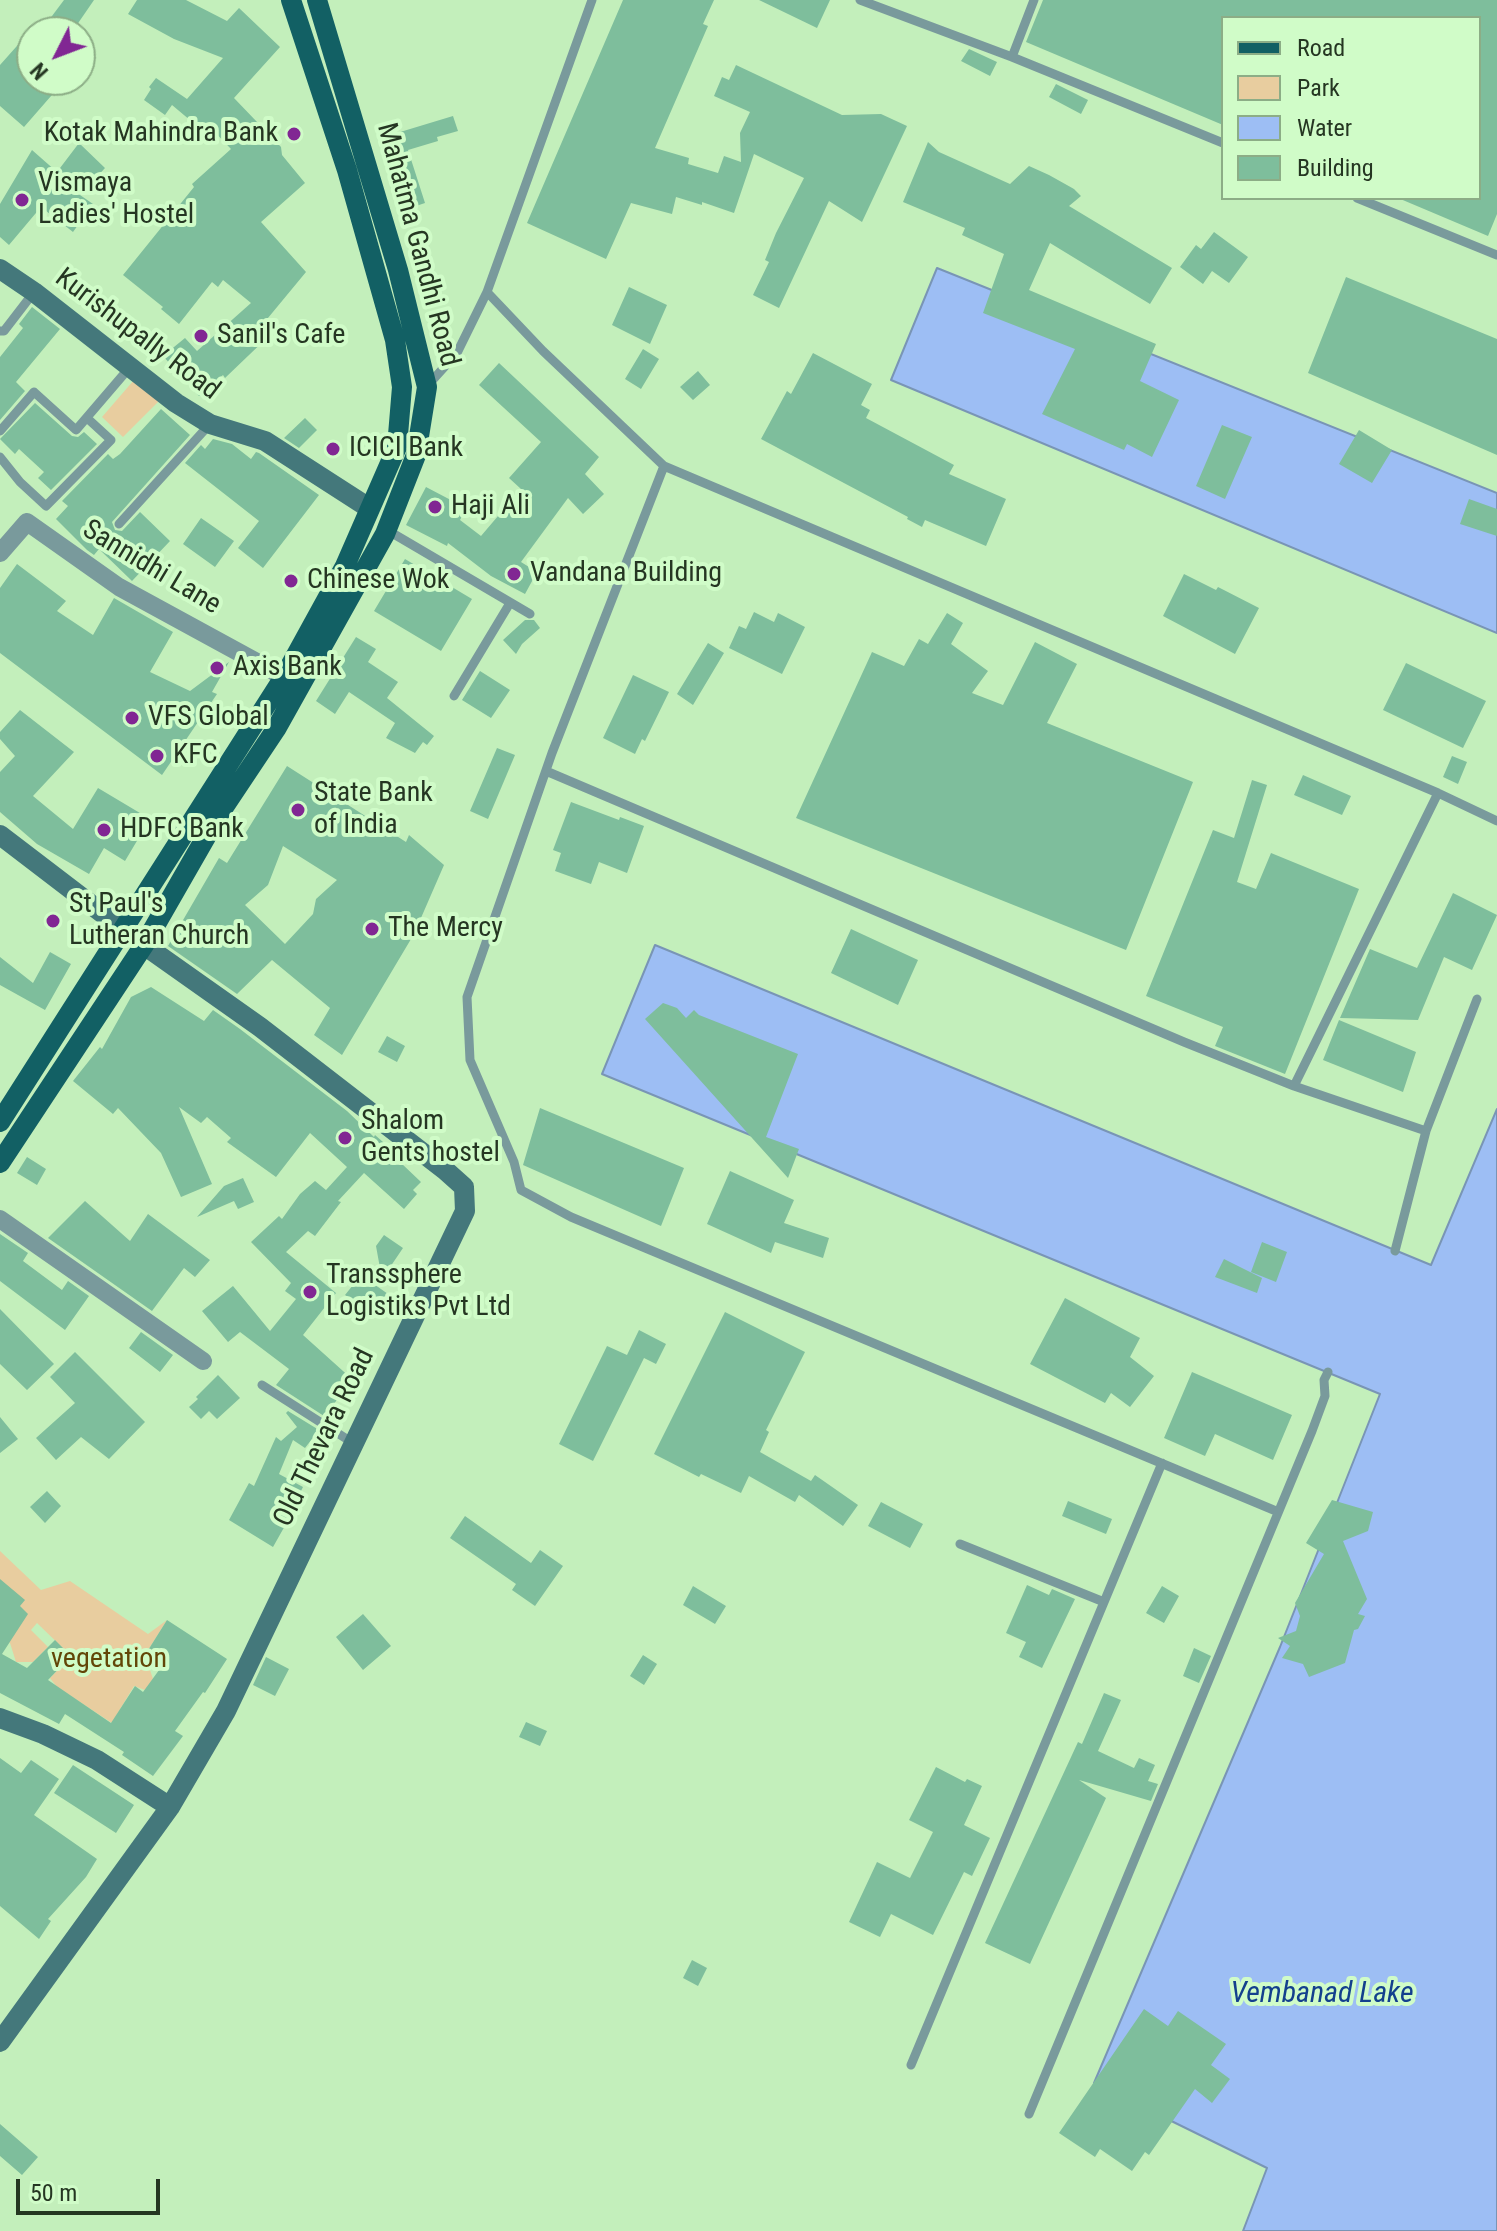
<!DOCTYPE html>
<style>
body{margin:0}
#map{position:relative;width:1497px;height:2231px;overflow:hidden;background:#c3efbb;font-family:"Roboto Condensed",sans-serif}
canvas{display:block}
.legend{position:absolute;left:1221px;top:16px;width:260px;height:184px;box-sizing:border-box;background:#d0fcc8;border:2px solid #8cad86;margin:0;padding:10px 14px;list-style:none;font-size:24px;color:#253622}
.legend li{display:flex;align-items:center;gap:16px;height:40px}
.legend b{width:40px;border:2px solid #8cad86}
.north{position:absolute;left:16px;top:16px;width:80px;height:80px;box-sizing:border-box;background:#d0fcc8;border:2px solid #8cad86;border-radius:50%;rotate:228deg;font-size:22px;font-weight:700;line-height:32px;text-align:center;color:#253622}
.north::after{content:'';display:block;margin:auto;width:28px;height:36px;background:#812793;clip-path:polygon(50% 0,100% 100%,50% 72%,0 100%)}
.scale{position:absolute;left:16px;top:2179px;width:144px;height:36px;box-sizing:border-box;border:4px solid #253622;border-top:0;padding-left:10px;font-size:24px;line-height:28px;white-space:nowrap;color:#253622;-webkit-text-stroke:6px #d0fcc8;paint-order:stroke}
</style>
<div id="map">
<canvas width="1497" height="2231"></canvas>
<ul class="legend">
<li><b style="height:10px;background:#126064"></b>Road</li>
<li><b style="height:22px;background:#e8cd9f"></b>Park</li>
<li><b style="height:22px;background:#9dbef4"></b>Water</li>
<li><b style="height:22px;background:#7ebe9c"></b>Building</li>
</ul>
<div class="north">N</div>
<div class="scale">50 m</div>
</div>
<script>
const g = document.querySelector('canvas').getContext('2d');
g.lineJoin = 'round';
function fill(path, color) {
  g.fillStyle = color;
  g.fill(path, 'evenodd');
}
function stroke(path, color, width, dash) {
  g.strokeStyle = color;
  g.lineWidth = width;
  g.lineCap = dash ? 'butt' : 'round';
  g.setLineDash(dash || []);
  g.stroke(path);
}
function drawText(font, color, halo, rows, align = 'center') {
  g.font = font + ' "Roboto Condensed",sans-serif';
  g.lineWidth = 8;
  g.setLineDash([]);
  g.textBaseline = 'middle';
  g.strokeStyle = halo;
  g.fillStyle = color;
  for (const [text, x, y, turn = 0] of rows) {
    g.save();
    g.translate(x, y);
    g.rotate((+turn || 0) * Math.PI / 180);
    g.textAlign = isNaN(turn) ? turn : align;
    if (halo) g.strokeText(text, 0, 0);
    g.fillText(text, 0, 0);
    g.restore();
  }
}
fill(new Path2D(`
 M134,380L161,399L123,437L102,417Z
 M0,1551L41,1590L70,1581L148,1634L167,1620L145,1655L153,1679L145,1690L134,1686L116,1716L121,1729L57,1687L50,1678L71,1656L37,1623L31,1630L48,1647L33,1662H16L10,1643L0,1636Z`), '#e8cd9f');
const water = new Path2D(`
 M937,268L1497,493V633L891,380Z
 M655,945L1431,1265L1497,1109V2231H1243L1267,2168L1094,2083L1280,1647L1380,1394L602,1074Z`);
fill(water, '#9dbef4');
stroke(water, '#7995b5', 2);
fill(new Path2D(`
 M64,0H94L72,32H40Z
 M137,0H186L227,21L239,8L280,47L234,98L281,147L282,155L305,183L261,222L306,272L263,324L272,333L225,378L223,375L199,396L163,356L185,338L197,351L251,303L223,280L218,287L212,282L179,324L161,309L163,307L123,275L194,187L192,184L231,149L208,125L203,131L172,105L165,115L144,100L151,89L149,87L156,78L187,99L223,58L174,39L128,14Z
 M623,0H714L703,24L708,26L655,148L689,158L688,164L718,173L724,156L741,162L740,133L750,112L714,96L722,77L729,80L736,65L842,115L881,114L907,126L862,222L829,201L779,308L753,295L769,262L765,260L776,233L804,178L754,154L734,213L702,202V205L676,197L672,214L631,203L606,259L527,223Z
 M759,0H830L817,28Z
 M1043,0H1497V214L1488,236L1398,198H1479V18H1223V125L1026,42Z
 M32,29V80H65L24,127L0,106V65Z
 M969,49L997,62L990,76L961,61Z
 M1056,84L1088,100L1081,114L1049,97Z
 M453,116L458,131L437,137L438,141L408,150L425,203L410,208L387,136Z
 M928,142L939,152L1010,184L1029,166L1049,175L1074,189L1081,196L1069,206L1172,268L1150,304L1050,243L1029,290L1156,344L1140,381L1179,400L1152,457L1127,444L1124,450L1042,414L1075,349L983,313L1004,254L962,235L965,228L903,202Z
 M79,143L105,168L80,195L93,204L73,232L41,207L9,245L0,237V204L32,150L57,172Z
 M1214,232L1248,257L1229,283L1212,271L1203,284L1180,267L1196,245L1201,249Z
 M1346,277L1497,339V455L1308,373Z
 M629,287L667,305L650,344L612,325Z
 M32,307L60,329L16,382L25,391L0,420V357L23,328L19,324Z
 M643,349L659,359L641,389L625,379Z
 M813,353L872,384L861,405L870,410L866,418L954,465L949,474L1006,499L986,546L925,520L922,527L907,519L908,517L761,439L787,391L791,394Z
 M499,363L599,457L585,474L604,494L583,514L568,498L521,562L537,572L525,594L491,576L448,543L447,546L406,525L426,487L466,508L460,520L481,536L521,489L509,478L541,442L479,385Z
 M698,371L710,385L693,400L680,387Z
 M35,403L72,436L78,437L84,432L97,444L51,490L38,478L44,472L19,449L15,454L0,439Z
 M161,409L190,435L112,522L115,530L122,531L140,512L170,541L132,581L99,549L94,555L87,550L56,519L68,506L62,501L108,454L113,459L120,454Z
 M305,418L317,430L299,448L284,438Z
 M1222,425L1252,437L1225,499L1196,486Z
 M1359,430L1392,450L1372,483L1339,464Z
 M213,439L232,444L251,459L256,452L259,453L319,495L263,568L238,548L259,521L185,463L201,445L205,449Z
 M1469,499L1497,509V536L1460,524Z
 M201,518L234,541L215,567L183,544Z
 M405,559L472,599L441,651L374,611Z
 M17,564L66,601L57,611L93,635L114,598L173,632L150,672L190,691L229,662L212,692L217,694L162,775L0,653V588Z
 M1184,574L1216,590L1218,587L1259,608L1235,654L1163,616Z
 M754,612L774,622L778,613L805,627L782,674L729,648L739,626L746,629Z
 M947,613L963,623L951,644L988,671L972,693L1003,705L1035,642L1077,664L1047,723L1193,782L1126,950L796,818L872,652L904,666L919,639L928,644Z
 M525,620H534L540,628L522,644L516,654L503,640Z
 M356,637L376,649L368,662L398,682L387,698L434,736L427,745L423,742L415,753L386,738L395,723L349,692L335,714L316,701Z
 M708,643L724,653L693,705L677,694Z
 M1406,663L1486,701L1463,748L1383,710Z
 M480,671L510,690L491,718L462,700Z
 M633,675L669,692L645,741L642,739L635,754L603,738Z
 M20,710L74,752L33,796L73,829L98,788L150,819L125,861L104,848L89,874L37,844L0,812V772L15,756L0,739V732Z
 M497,748L515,755L488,819L470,811Z
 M1452,756L1467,762L1458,784L1443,777Z
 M287,766L406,842L409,835L444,865L414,934L342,1055L314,1035L330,1008L272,960L237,994L168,946L219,858L227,863ZM283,846L337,880L316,899L313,914L285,944L245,905L268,885Z
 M1303,775L1351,796L1342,815L1294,795Z
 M1252,780L1267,785L1237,882L1256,889L1271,853L1359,889L1285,1074L1215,1046L1223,1027L1146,996L1213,830L1234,838Z
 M571,802L619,820L620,817L644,826L627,873L599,862L591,884L555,871L561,853L553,850Z
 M1453,893L1497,915L1472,970L1444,957L1418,1020L1340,1018L1370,949L1417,968Z
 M851,929L918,960L898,1005L831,973Z
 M50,952L71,964L45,1010L0,985V957L33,983Z
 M151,987L204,1021L213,1010L240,1029L347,1111L374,1137L375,1135L391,1149L393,1147L405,1158L401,1163L421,1182L413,1190L417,1194L404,1209L364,1173L338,1201L341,1202L315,1236L308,1231L286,1252L336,1293L303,1335L353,1380L324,1416L276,1385L289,1369L240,1332L228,1342L202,1311L233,1286L270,1331L296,1299L285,1291L291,1283L251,1242L279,1216L282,1219L300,1194L315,1181L326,1190L347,1167L310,1133L276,1177L227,1142L231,1138L207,1117L201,1123L179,1107L212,1184L181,1197L161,1153L118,1108L113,1114L73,1081L100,1047L102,1049L131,997Z
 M663,1003L677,1008L686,1018L694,1010L699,1015L798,1054L766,1137L799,1149L788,1178L645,1019Z
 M1339,1020L1416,1052L1403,1092L1323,1060Z
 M387,1036L405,1046L397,1062L378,1052Z
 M540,1108L684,1168L661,1226L523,1165Z
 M27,1157L46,1169L37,1185L17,1173Z
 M730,1171L794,1200L784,1223L829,1238L823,1258L775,1242L771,1253L707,1224Z
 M243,1178L254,1202L238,1209L234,1201L197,1217L224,1186Z
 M85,1201L130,1241L148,1214L210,1260L195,1277L184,1268L152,1311L48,1238Z
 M0,1234L28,1253L23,1261L62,1290L68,1281L89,1296L65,1330L0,1281Z
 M384,1235L403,1248L382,1279L376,1246Z
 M1262,1242L1287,1252L1276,1282L1251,1272Z
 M1224,1259L1262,1278L1257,1293L1215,1277Z
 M361,1275L388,1294V1300L376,1315L345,1295Z
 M1065,1298L1140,1338L1130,1357L1154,1376L1130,1407L1111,1393L1105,1403L1030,1364Z
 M0,1309L54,1364L27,1390L0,1364Z
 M725,1312L805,1352L766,1430L769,1432L760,1452L811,1481L815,1475L858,1505L843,1526L799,1495L795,1502L749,1476L741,1493L701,1474L699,1477L654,1454Z
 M639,1330L666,1344L656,1364L644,1358L593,1461L559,1444L607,1346L627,1355Z
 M141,1332L173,1355L160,1372L129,1348Z
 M75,1352L145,1422L109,1459L81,1437L56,1460L36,1438L75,1403L50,1377Z
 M1192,1372L1292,1415L1273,1460L1215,1434L1205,1456L1164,1438Z
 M218,1375L240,1398L217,1419L209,1411L201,1419L189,1407L198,1399L196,1397Z
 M288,1411L319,1430L305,1448L293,1440L279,1474L303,1487L293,1507L295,1508L273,1547L229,1520L249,1483L254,1486L276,1437L281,1441L297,1427L286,1413Z
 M0,1417L18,1439L0,1453Z
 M47,1491L61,1506L45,1523L30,1507Z
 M1332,1500L1373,1512L1368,1531L1343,1541L1367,1599L1358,1614L1365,1616L1358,1629L1354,1630L1345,1663L1309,1677L1303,1664L1282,1658L1290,1646L1278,1638L1296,1631L1300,1616L1295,1603L1324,1554L1306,1543Z
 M1068,1501L1112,1519L1106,1534L1062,1516Z
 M881,1502L923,1524L910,1548L868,1526Z
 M465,1516L531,1563L540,1550L563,1566L535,1606L512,1590L516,1584L450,1538Z
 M0,1579L25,1600L20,1606L28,1614L2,1654L27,1668L55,1640L71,1656L48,1680L111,1723L135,1686L143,1692L162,1666L145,1655L167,1620L227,1659L205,1693L203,1692L175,1731L183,1736L153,1776L122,1755L124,1752L65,1714L59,1724L0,1693Z
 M1027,1585L1049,1595L1052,1589L1075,1599L1042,1668L1019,1657L1026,1642L1006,1633Z
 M693,1586L726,1606L715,1624L683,1605Z
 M1162,1586L1179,1596L1164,1623L1146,1613Z
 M363,1614L391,1646L363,1670L336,1637Z
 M1194,1648L1211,1656L1199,1683L1183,1676Z
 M643,1655L657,1664L644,1685L630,1676Z
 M266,1657L289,1669L275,1696L253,1685Z
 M1104,1693L1121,1700L1098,1751L1134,1768L1139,1758L1155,1765L1148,1781L1158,1784L1151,1801L1079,1780L1106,1798L1030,1964L985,1943L1078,1742L1082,1744Z
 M526,1722L547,1731L540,1746L519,1737Z
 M0,1758L21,1773L31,1760L59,1779L34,1815L97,1859L86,1877L48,1919L51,1921L39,1939L0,1906Z
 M73,1765L134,1805L116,1833L54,1793Z
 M936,1767L965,1782L967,1779L982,1786L964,1825L990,1838L972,1876L964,1872L933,1935L891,1914L880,1937L849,1922L877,1862L910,1878L933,1832L909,1820Z
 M692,1960L707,1968L698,1986L683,1978Z
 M1144,2009L1168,2026L1178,2011L1226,2044L1211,2065L1230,2079L1212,2103L1195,2089L1149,2155L1145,2152L1132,2171L1100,2149L1095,2157L1059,2133Z
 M0,2124L38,2157L22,2175L0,2156Z`), '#7ebe9c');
stroke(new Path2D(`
 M860,0L1012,57L1223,143
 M1012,57L1034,0
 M1357,198L1497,255
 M487,292L543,351L664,466L1438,793L1497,821
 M0,331H4L34,292
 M429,384L457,353L487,292L592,0
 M0,431L34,392L76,430L130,367
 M0,457L20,482L46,506L111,440L87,418
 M664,466L552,753L467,997L470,1060L514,1162L521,1190L571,1217L1276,1511
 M119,524L210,424
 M387,530L530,614
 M454,696L510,603
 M546,771L1184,1042L1294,1086L1426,1131
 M1294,1086L1438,793
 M1395,1251L1426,1131L1477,999
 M262,1385L353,1443
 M960,1544L1104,1602
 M911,2065L1162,1463
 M1029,2114L1312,1431L1325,1396L1324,1380L1328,1372`), '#799a9c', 9);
stroke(new Path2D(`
 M0,553L27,522L119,587L284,677
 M0,1219L203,1361`), '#799a9c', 18);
stroke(new Path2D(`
 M0,269L34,292L176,403L210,424L265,441L369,508
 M0,835L144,945L260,1027L445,1170L464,1187L465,1211L226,1711L170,1807L0,2042
 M0,1718L43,1734L97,1760L170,1807`), '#44787b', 20);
stroke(new Path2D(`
 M0,1122L284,677L345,566L397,447L402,387L395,340L347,170L291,0
 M0,1163L144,945L218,816L276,729L385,534L416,455L427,387L398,270L317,0`), '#126064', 20);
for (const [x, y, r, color] of [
 [294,134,8,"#812793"],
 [22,200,8,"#812793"],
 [201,336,8,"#812793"],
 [333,449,8,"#812793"],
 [435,507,8,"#812793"],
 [514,574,8,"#812793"],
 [291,581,8,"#812793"],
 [217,668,8,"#812793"],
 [132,718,8,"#812793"],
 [157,756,8,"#812793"],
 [298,810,8,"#812793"],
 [104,830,8,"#812793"],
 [53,921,8,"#812793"],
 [372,929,8,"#812793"],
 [345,1138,8,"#812793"],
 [310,1292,8,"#812793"]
]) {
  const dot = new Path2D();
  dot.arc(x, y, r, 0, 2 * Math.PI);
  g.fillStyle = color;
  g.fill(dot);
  stroke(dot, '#d0fcc8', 3);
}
drawText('28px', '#253622', '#d0fcc8', [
 ["Kotak Mahindra Bank",278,134,"right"],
 ["Vismaya",38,184],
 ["Ladies' Hostel",38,216],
 ["Sanil's Cafe",217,336],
 ["ICICI Bank",349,449],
 ["Haji Ali",451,507],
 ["Vandana Building",530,574],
 ["Chinese Wok",307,581],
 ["Axis Bank",233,668],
 ["VFS Global",148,718],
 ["KFC",173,756],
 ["State Bank",314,794],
 ["of India",314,826],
 ["HDFC Bank",120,830],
 ["St Paul's",69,905],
 ["Lutheran Church",69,937],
 ["The Mercy",388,929],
 ["Shalom",361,1122],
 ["Gents hostel",361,1154],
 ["Transsphere",326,1276],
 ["Logistiks Pvt Ltd",326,1308]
], 'left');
drawText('28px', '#253622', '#d0fcc8', [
 ["Mahatma Gandhi Road",417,245,75],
 ["Kurishupally Road",137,335,37],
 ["Sannidhi Lane",151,568,31],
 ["Old Thevara Road",325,1438,-64]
]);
drawText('28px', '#624607', '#d0fcc8', [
 ["vegetation",109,1660]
]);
drawText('italic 30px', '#13408d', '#d0fcc8', [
 ["Vembanad Lake",1322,1994]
]);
</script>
